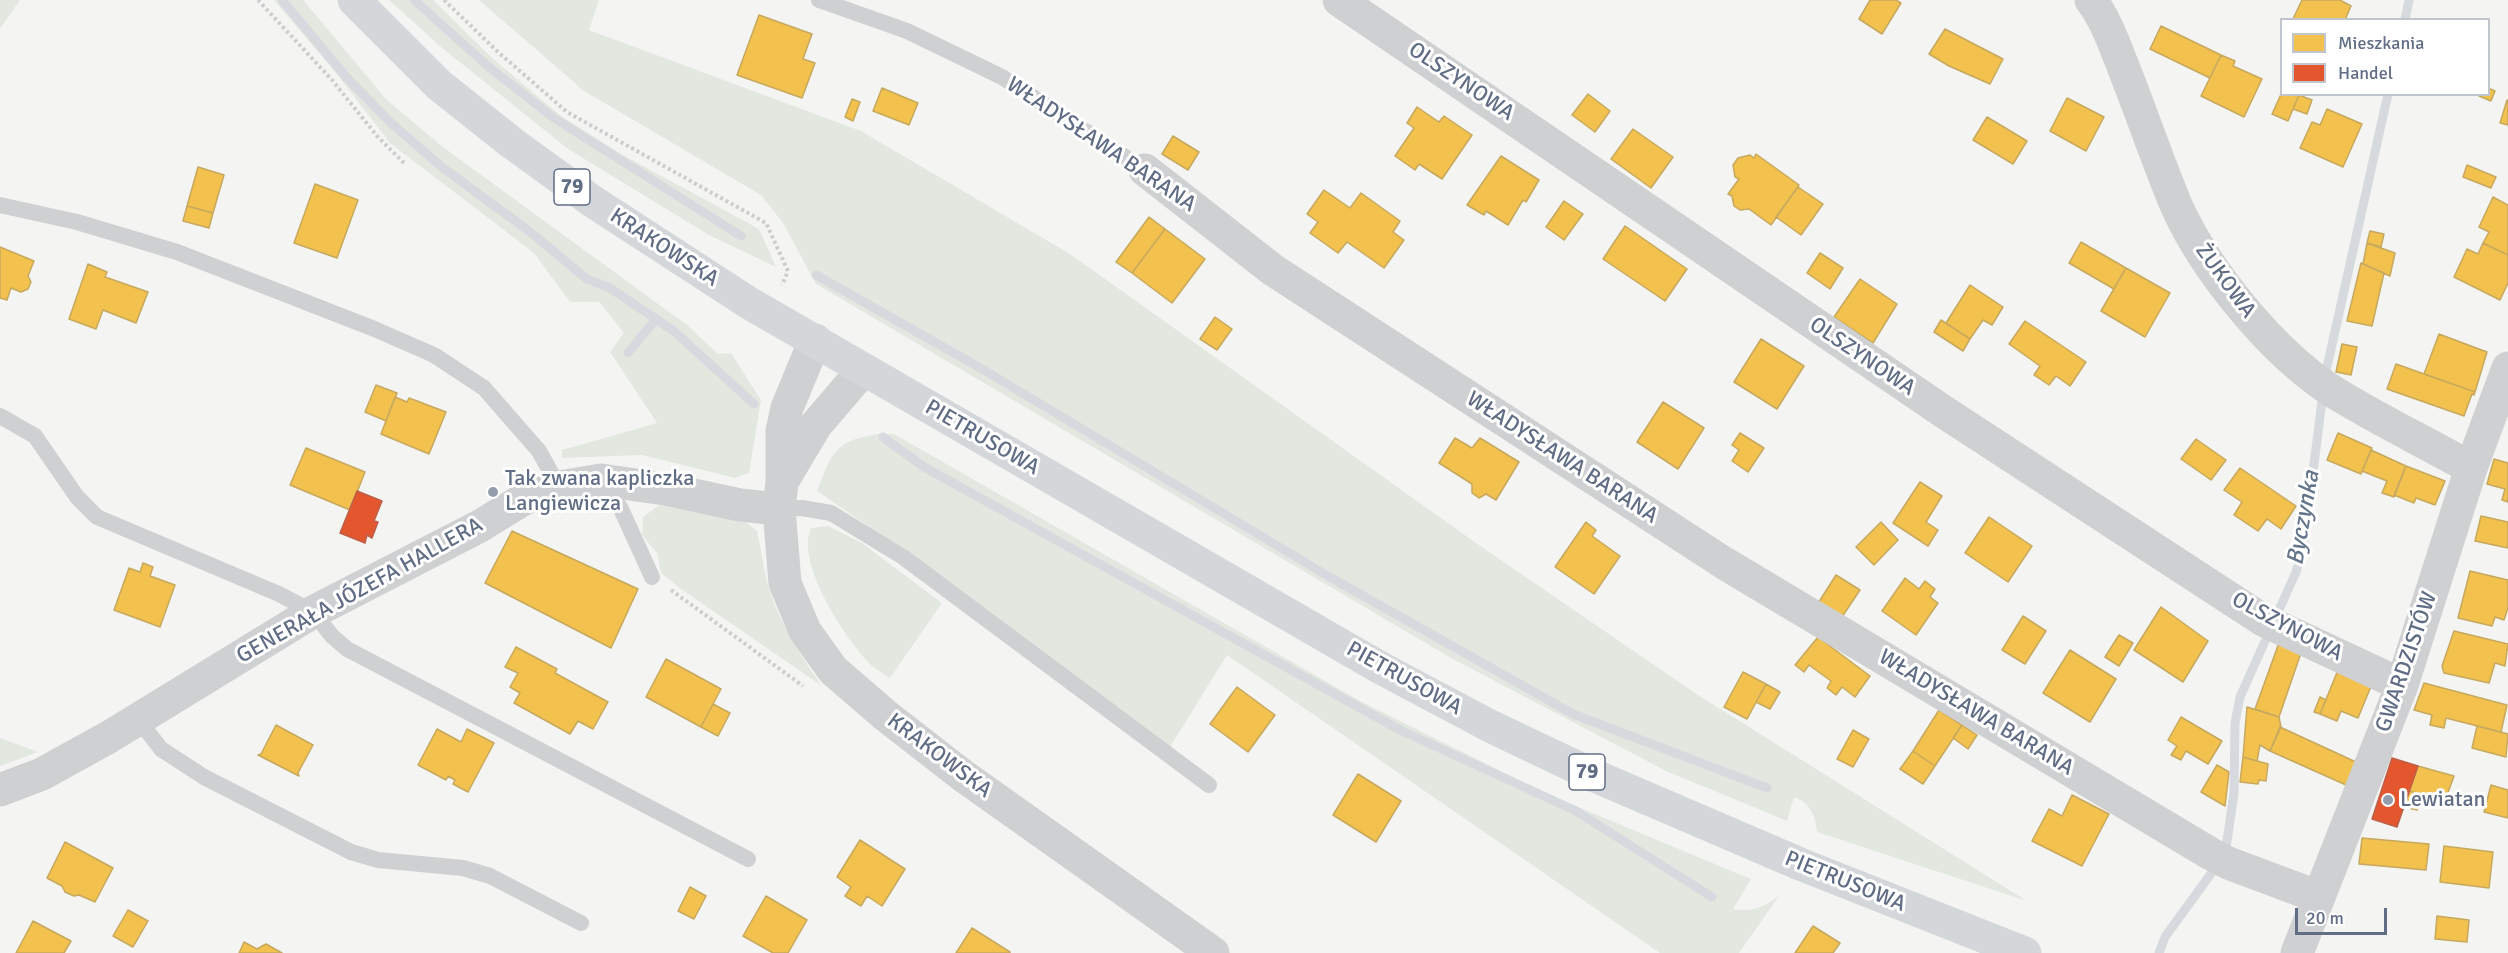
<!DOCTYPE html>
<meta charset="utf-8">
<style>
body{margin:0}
#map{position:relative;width:2508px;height:953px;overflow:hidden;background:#f4f5f2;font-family:Signika,sans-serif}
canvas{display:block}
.legend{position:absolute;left:2280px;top:18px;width:210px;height:78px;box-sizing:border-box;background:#fff;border:2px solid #c0c5ce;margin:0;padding:8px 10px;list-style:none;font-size:18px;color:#616d85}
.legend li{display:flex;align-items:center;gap:12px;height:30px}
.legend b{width:30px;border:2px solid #c0c5ce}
.scale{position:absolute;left:2295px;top:908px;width:92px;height:27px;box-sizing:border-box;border:3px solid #616d85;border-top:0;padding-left:8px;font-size:18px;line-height:21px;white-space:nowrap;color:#616d85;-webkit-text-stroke:4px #fff;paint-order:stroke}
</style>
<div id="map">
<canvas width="2508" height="953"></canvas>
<ul class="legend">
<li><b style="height:16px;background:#f2c14e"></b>Mieszkania</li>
<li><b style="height:16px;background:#e4572e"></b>Handel</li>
</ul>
<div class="scale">20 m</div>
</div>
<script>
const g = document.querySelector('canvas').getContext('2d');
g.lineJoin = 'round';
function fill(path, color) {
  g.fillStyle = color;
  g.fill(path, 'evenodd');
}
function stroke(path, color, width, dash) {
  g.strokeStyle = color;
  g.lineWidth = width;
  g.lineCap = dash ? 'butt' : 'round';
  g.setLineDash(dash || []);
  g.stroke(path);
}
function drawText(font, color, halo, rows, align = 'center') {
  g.font = font + ' Signika,sans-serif';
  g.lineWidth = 6;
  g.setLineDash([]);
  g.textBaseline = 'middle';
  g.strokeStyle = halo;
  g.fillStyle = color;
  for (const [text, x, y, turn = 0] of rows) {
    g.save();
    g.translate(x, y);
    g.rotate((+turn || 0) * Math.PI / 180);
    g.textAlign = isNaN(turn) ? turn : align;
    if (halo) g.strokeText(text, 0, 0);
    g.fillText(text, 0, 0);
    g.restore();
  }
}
fill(new Path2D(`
 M0,0H20L0,29Z
 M274,0H303L387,100L443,147L687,325L718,354L731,353L761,400L749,473L735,478L642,455L562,458V450L657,423L610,352L624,333L599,302H570L534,253L390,143L336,73Z
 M389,0H433L491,57L561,116L623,155L759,229L776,267L709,235L568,149L441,47Z
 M479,0H599L589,30L861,131L1070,254L1476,543L1698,695L2027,901L1817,832C1815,815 1811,804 1794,797L1787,821L1666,771L1451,658L816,284L783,223L761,195L584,91Z
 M877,434H894L1362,702L1547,794L1751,879L1733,909C1754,912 1762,908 1779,896L1739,953H1660L1227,655L1162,760L951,583L817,491C832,453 834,441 877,434Z
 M659,505L747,523L757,531C761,548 763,565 767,582C778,621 799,653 822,686L681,589L661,573L657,553L642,535L643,517Z
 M828,526L862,543L942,603L890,678C882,673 873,668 867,661C844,636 795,562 811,528Z
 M0,738L38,752L0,766Z`), '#e2e8e0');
const homes = new Path2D(`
 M1870,0H1896L1901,3L1882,34L1859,19Z
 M2302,0H2340L2351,6L2345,20H2295L2293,19Z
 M759,15L812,34L803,59L815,63L802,98L737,75Z
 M2161,26L2221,55L2210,78L2150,49Z
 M1945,29L2003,59L1990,84L1949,66L1929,54Z
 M2221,55L2235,61L2233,66L2262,79L2244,117L2201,96Z
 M882,88L918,103L909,125L873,111Z
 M2488,88L2495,91L2491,101L2479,96L2488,94Z
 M2282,92V94L2299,95L2288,121L2272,114Z
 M1588,94L1610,111L1595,132L1572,115Z
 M2299,95L2312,100L2307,114L2293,109Z
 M2067,98L2104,117L2086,151L2050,131Z
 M852,99L860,102L853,121L845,117Z
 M2507,100L2508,101V125L2500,123Z
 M1417,107L1439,122L1444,116L1472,135L1442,179L1419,164L1415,170L1395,156L1414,128L1407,123Z
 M2327,109L2362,124L2343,167L2300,148L2312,122L2320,125Z
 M1987,117L2027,141L2013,164L1973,140Z
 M1633,129L1673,157L1651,188L1611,159Z
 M1173,136L1199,152L1188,170L1162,154Z
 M1756,154L1799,185L1771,225L1749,209L1740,210L1734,206L1732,196L1728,194L1739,179L1735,177L1733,165L1738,158L1750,155L1754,158Z
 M1501,156L1539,180L1526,202L1523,200L1508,225L1486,211L1484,215L1467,205Z
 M2467,165L2496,177L2491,188L2463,177Z
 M198,167L224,175L213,213L187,206Z
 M315,184L358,200L337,258L294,243Z
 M1798,187L1823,204L1801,235L1776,217Z
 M1324,190L1350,208L1361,193L1400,221L1393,232L1404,240L1384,268L1347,242L1338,253L1310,233L1318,222L1307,214Z
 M2493,197L2508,205V255L2483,243L2489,232L2479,227Z
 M1564,201L1583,214L1564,240L1546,227Z
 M187,206L213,213L209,228L183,221Z
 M1149,217L1165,229L1132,273L1116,262Z
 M1625,226L1687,269L1665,301L1603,259Z
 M1165,229L1205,259L1172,303L1132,273Z
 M2370,231L2384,234L2381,247L2367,243Z
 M2081,242L2126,268L2114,289L2069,263Z
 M2367,243L2395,253L2390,276L2363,264Z
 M2483,243L2508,255V283L2500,300L2454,277L2467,249L2478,254Z
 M0,247L34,261L28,276L31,282L28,289L21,292L11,288L7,300L0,298Z
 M1820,253L1843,268L1830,289L1807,273Z
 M2361,263L2384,273L2372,326L2347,321Z
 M88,264L107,272L105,277L148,292L136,323L103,310L96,329L69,319Z
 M2126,268L2170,293L2145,337L2101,311Z
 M1860,279L1897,304L1873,343L1834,317Z
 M1970,285L2003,307L1992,325L1983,320L1970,339L1946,323Z
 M1215,317L1232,329L1217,350L1200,339Z
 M1941,320L1970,339L1963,351L1934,332Z
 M2025,321L2086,362L2070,386L2056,376L2049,385L2034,375L2040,366L2009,344Z
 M2439,334L2487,352L2475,392L2424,374Z
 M1761,339L1804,366L1777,409L1734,382Z
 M2342,344L2357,347L2351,375L2336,372Z
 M2396,364L2475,392L2474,395L2472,394L2464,416L2387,389Z
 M376,385L397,393L386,421L365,412Z
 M395,397L407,402L409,398L446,412L429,454L381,434Z
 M1663,402L1704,428L1678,469L1637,442Z
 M1740,433L1764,448L1748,472L1732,461L1739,450L1732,445Z
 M2338,433L2372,448L2361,474L2327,460Z
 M1455,438L1472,448L1480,438L1519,462L1496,500L1486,494L1479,498L1472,493V484L1439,463Z
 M2196,439L2226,460L2211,480L2181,459Z
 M306,448L365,472L350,510L290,485Z
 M2371,450L2406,466L2394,497L2382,493L2387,481L2362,471Z
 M2494,459L2508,463V502L2502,500L2505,489L2487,484Z
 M2406,466L2445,481L2435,505L2416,498L2414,503L2394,495Z
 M2240,468L2296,506L2281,529L2267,519L2258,531L2234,515L2242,502L2224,490Z
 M1920,482L1942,496L1926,522L1938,530L1928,546L1893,523Z
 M2481,516L2508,522V548L2475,541Z
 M1989,517L2032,546L2008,582L1965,553Z
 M1586,522L1596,530L1592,536L1620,556L1594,594L1555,567Z
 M1881,522L1898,540L1874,565L1856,547Z
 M512,531L638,589L611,648L485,583Z
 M143,563L153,567L150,576L175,585L160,627L114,610L129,568L140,572Z
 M2470,571L2508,580V608L2504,620L2495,617L2492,626L2458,618Z
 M1836,575L1860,590L1838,623L1815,608Z
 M1905,578L1919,589L1925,581L1935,589L1930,597L1938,603L1916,635L1882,611Z
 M2161,607L2208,641L2183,682L2134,650Z
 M2023,616L2046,631L2025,664L2002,650Z
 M2454,631L2508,644L2505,666L2495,663L2489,683L2444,673L2442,666Z
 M2119,635L2133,643L2119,666L2105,657Z
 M1818,637L1870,676L1855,697L1842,687L1836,695L1827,688L1831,681L1809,665L1804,672L1795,665Z
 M2280,640L2302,650L2279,717L2255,709Z
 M516,647L557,669L555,673L608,702L593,729L578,721L570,734L514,703L520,693L510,687L518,673L505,667Z
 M2070,650L2116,679L2090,722L2043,693Z
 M666,659L721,689L701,727L646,697Z
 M2338,670L2372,684L2358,718L2341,711L2337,721L2320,714Z
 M1743,672L1766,684L1747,719L1724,707Z
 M2424,683L2507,705L2501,732L2446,718L2444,728L2430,725L2432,715L2414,710Z
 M1766,684L1780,692L1770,709L1756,702Z
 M1237,687L1275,715L1248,752L1210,724Z
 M2320,697L2326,700L2320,714L2314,712Z
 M713,704L730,713L718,736L701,727Z
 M2247,707L2279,717L2281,727L2270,751L2260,745L2257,761L2243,757Z
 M1939,710L1962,725L1935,766L1913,751Z
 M2181,717L2222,741L2208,764L2186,751L2181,760L2171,755L2177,746L2168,740Z
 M276,725L313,745L298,773L299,776L258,755L261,754Z
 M1962,725L1977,735L1968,749L1953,738Z
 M2477,726L2508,734L2506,757L2472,748Z
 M2280,727L2356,762L2346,785L2270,751Z
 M437,729L461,742L467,729L494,743L468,792L453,784L455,780L448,776L446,780L418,765Z
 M1853,730L1869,739L1853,767L1837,759Z
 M1913,751L1935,766L1923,784L1900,769Z
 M2243,757L2268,764L2266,781L2259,780L2258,784L2240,782Z
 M2217,765L2229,772L2225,806L2201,792Z
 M2418,766L2454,776L2445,801L2409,791Z
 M1358,774L1401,801L1376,842L1333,815Z
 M2491,785L2508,790V818L2484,812Z
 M2409,791L2422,794L2417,810L2404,807Z
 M2072,795L2109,814L2082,866L2032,841L2049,809L2062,816Z
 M2362,838L2429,844L2426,870L2359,864Z
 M860,840L905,869L882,906L867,896L861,906L845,896L851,887L837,877Z
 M65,842L113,868L95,902L79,895L74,896L65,892L62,886L47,878Z
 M2444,846L2493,852L2489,888L2440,882Z
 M690,887L706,896L694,919L678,911Z
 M766,896L807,920L788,953H773L743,936Z
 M128,910L148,921L133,947L113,936Z
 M2437,916L2469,920L2467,942L2435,939Z
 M33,921L71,941L64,953H16Z
 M1813,926L1840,943L1833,953H1795Z
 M972,928L1010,952V953H956Z
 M244,942L257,949L266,944L282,953H239Z`);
fill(homes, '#f2c14e');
stroke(homes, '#c6a85e', 1.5);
const shops = new Path2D(`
 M357,491L382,501L374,521L378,522L372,538L367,535L365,543L340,533Z
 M2392,758L2418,766L2397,827L2372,819Z`);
fill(shops, '#e4572e');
stroke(shops, '#bd5e48', 1.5);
stroke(new Path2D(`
 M282,0L348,79L391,123L443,168L529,231L587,279L610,288L675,332L754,404
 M414,0L490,68L554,118L741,236
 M2405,20L2409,0
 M816,275L977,366L1328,576L1573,714L1767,788
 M628,353L656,319
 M2325,376L2388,94
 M883,437L924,467L1400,730L1576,811L1712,897
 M2159,953L2165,937L2210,875L2226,848L2234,793L2235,723L2240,697L2296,572L2304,543L2323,393`), '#d6dade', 9);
stroke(new Path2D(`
 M258,0L332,80L377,136L404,163
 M444,0L498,52L567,112L766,223L788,271L782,285
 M671,590L803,686`), '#cdcdcd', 4, [3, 3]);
stroke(new Path2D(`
 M819,0L907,31L1002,77L1145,170
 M0,205L77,222L177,252L372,328L434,355L484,388L539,451L559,487
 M0,416L35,436L77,497L97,517L279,594L313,612L332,636L347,649L748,859
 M601,480L621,509L652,577
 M779,509L802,508L831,513L903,557L1209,785
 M138,719L161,749L204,777L351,852L378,860L463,868L490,876L581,923`), '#cfd0d1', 16);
stroke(new Path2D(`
 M1339,0L1944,412L2263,620L2402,685
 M2091,0C2107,21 2116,49 2126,74C2143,117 2158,162 2176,205C2205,270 2272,352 2332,391C2377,419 2425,442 2471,468
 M1145,170L1273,270L1724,563L2211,854L2228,863L2319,897
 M0,790L42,774L109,737L313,612L480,526L524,499L559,487L601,480L665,489L740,505L779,509`), '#cfd0d1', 33);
stroke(new Path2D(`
 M815,340L787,408L782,431V482L779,509L785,583L805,631L833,670L885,715L962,775L1213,953
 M782,482L816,425L863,370
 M2297,953L2402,685L2471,468L2508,368`), '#cfd0d1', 33);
stroke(new Path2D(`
 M354,0L439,85L512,143L592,201L749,303L1379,667L1490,726L1595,776L1800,864L2025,953`), '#d4d7da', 33);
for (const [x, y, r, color] of [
 [493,492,6,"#949dab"],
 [2388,800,6,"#949dab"]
]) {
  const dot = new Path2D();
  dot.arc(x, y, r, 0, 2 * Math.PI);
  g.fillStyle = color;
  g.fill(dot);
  stroke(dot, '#fff', 2);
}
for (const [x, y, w] of [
 [572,187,36],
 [1587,772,36]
]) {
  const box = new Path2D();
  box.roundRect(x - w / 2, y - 18, w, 36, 4.5);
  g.fillStyle = '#fff';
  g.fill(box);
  stroke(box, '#616d85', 1.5);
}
drawText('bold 21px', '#616d85', null, [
 ["79",572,187],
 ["79",1587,772]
]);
drawText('22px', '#616d85', '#fff', [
 ["OLSZYNOWA",1461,82,34],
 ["WŁADYSŁAWA BARANA",1101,145,34],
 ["KRAKOWSKA",664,248,33],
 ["ŻUKOWA",2225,281,54],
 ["OLSZYNOWA",1862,357,34],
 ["PIETRUSOWA",982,438,30],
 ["WŁADYSŁAWA BARANA",1562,458,33],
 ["GENERAŁA JÓZEFA HALLERA",360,591,-29],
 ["OLSZYNOWA",2287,627,28],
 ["GWARDZISTÓW",2407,662,-71],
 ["PIETRUSOWA",1404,679,29],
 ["WŁADYSŁAWA BARANA",1976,713,31],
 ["KRAKOWSKA",939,756,37],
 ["PIETRUSOWA",1845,882,22]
]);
drawText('22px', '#616d85', '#fff', [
 ["Tak zwana kapliczka",505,479],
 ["Langiewicza",505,504],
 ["Lewiatan",2400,800]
], 'left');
drawText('italic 24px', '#62758a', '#fff', [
 ["Byczynka",2304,518,-80]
]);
</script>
